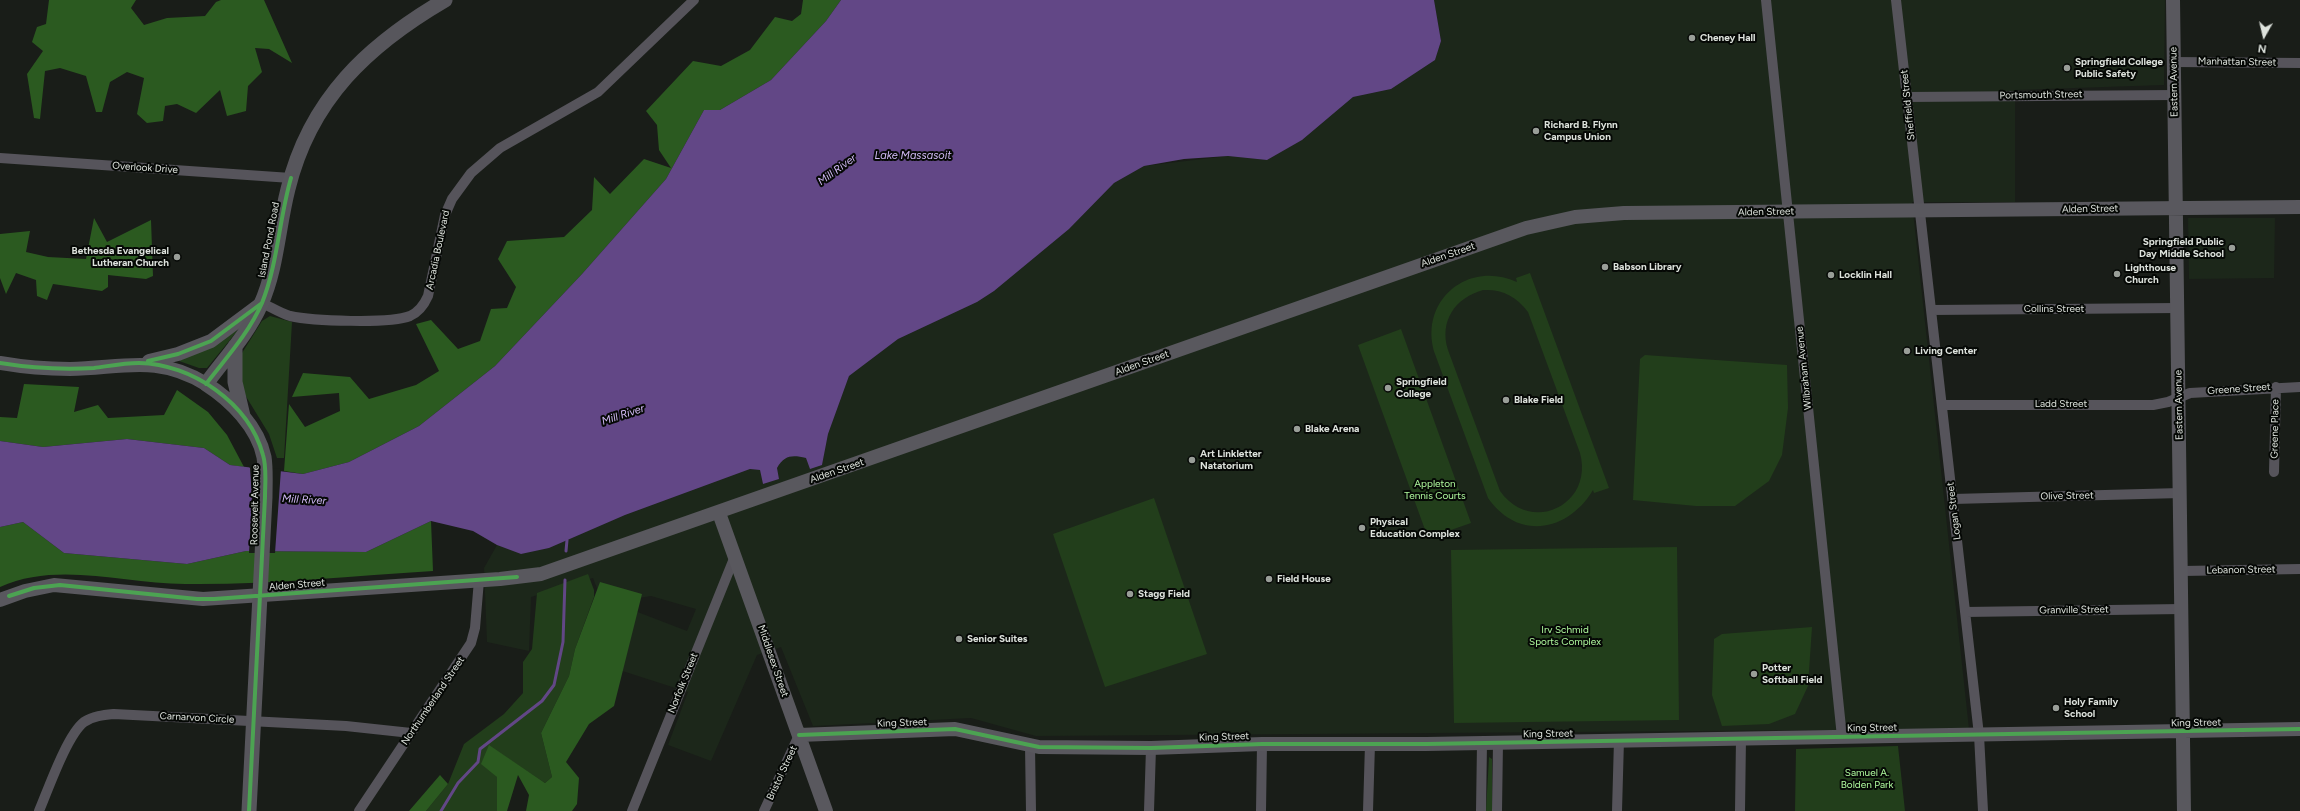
<!DOCTYPE html>
<style>
body{margin:0}
#map{position:relative;width:2300px;height:811px;overflow:hidden;background:#191d18;font-family:Figtree,sans-serif}
canvas{display:block}
.north{position:absolute;left:2244px;top:16px;width:40px;height:40px;-webkit-text-stroke:3px #050805;paint-order:stroke;rotate:188deg;font-size:11px;font-weight:700;line-height:16px;text-align:center;color:#dee3dd}
.north::after{content:'';display:block;margin:auto;width:14px;height:18px;background:#dee3dd;clip-path:polygon(50% 0,100% 100%,50% 72%,0 100%)}
</style>
<div id="map">
<canvas width="2300" height="811"></canvas>
<div class="north">N</div>
</div>
<script>
const g = document.querySelector('canvas').getContext('2d');
g.lineJoin = 'round';
function fill(path, color) {
  g.fillStyle = color;
  g.fill(path, 'evenodd');
}
function stroke(path, color, width, dash) {
  g.strokeStyle = color;
  g.lineWidth = width;
  g.lineCap = dash ? 'butt' : 'round';
  g.setLineDash(dash || []);
  g.stroke(path);
}
function drawText(font, color, halo, rows, align = 'center') {
  g.font = font + ' Figtree,sans-serif';
  g.lineWidth = 4;
  g.setLineDash([]);
  g.textBaseline = 'middle';
  g.strokeStyle = halo;
  g.fillStyle = color;
  for (const [text, x, y, turn = 0] of rows) {
    g.save();
    g.translate(x, y);
    g.rotate((+turn || 0) * Math.PI / 180);
    g.textAlign = isNaN(turn) ? turn : align;
    if (halo) g.strokeText(text, 0, 0);
    g.fillText(text, 0, 0);
    g.restore();
  }
}
fill(new Path2D(`
 M1434,0H2165L2164,85L2015,90V202H1912L1969,729L1036,736L971,718L813,726L781,647L757,655L711,761L668,745L688,692L613,668L635,611L687,631L696,609L651,596L603,604L593,578L531,597L529,651L487,642L484,568L497,545L521,554L549,548L625,515L750,469L760,470L763,484L779,479L777,468L782,459L793,455L807,458L822,465L828,434L849,376L898,339L977,302L994,291L1069,229L1114,183L1144,166L1228,156L1267,160L1302,140L1353,97L1391,89L1435,60L1441,41Z
 M2188,218H2275L2274,278L2189,279Z`), '#1c271a');
fill(new Path2D(`
 M1530,273L1609,488L1594,493L1593,490C1568,532 1518,541 1488,498L1435,354C1418,302 1467,259 1517,282L1516,278ZM1483,290C1502,289 1516,296 1528,312L1580,453C1594,505 1531,535 1500,491L1448,350C1439,321 1455,298 1483,290Z
 M270,316L292,322L284,458H277L269,434L242,390V353L262,321Z
 M1401,329L1471,523L1428,538L1358,345Z
 M238,330L207,368H199L179,361Z
 M1645,355L1787,365L1788,408L1782,455L1769,481L1735,506H1696L1633,500L1640,359Z
 M1154,498L1207,654L1105,687L1053,534Z
 M1677,547L1679,720L1454,723L1451,550Z
 M588,574L594,590V597L575,649L569,676L541,733L552,777L545,783L489,746L497,777V811H426L448,784L464,744L504,714L523,693V662L532,649L537,593Z
 M1812,627L1808,686L1795,714L1769,724L1722,726L1712,695L1714,639L1722,634Z
 M1898,746L1905,811H1795L1796,749Z
 M1489,757L1492,759V811H1486Z`), '#223e1b');
fill(new Path2D(`
 M49,0H136L131,8L144,25L167,18L205,16L216,2L221,0H264L292,63L269,49L255,48L262,72L248,86L246,111L227,116L220,90L196,113L177,104L165,106L163,121L147,123L137,114L144,78L127,72L110,82L102,112H96L86,76L60,68L45,71L40,119L34,118L27,74L43,51L32,42L37,27L46,24Z
 M803,0H841L826,21L771,80L720,110H704L666,179L582,274L495,366L419,426L349,462L303,474L284,471L289,404L305,427L340,411L339,393L292,397L303,373L350,377L369,399L416,385L439,371L416,324L431,320L458,349L480,341L491,309L507,308L516,287L498,259L507,241L564,237L592,210L594,177L610,194L644,159L671,168L659,150L657,125L646,111L693,61L721,66L750,50L775,17L792,21L801,14Z
 M94,218L107,242L151,220L153,276L146,279L108,275V287L102,291L53,284L47,300L37,296L36,280L16,273L6,294L0,278V234L30,231L26,252L48,257L86,259Z
 M24,384L79,387L74,412L98,405L108,418L164,415L177,390L208,412L227,435L244,467L230,465L204,448L127,439L43,447L0,441V417L17,418Z
 M431,521L433,571C350,576 268,585 185,584C125,584 58,561 0,587V527L23,522L64,553L187,564L246,551L366,552Z
 M600,582L642,594L614,706L589,724L566,762L579,778L577,804L572,811H526L529,795L518,775L507,811H497V777L481,764L489,745L545,783L552,777L541,733L569,676L575,649Z
 M440,775L448,784L426,811H409Z`), '#2b5a20');
fill(new Path2D(`
 M841,0H1434L1441,41L1435,60L1391,89L1353,97L1302,140L1267,160L1228,156L1184,159L1144,166L1114,183L1069,229L994,291L977,302L898,339L849,376L828,434L822,465L810,469L806,458C792,455 785,455 777,468L779,479L763,484L760,470L750,469L625,515L549,548L521,554L497,545L473,531L431,521L366,552L246,551L187,564L64,553L23,522L0,527V441L43,447L127,439L204,448L230,465L303,474L349,462L419,426L495,366L582,274L666,179L704,110H720L771,80L826,21Z`), '#624786');
fill(new Path2D(`
 M248,465L281,469L275,553H249L252,497L250,468Z`), '#191d18');
stroke(new Path2D(`
 M566,551L567,540
 M441,811L458,783L478,762L480,749L542,701L554,685L563,642L565,580`), '#624786', 3);
stroke(new Path2D(`
 M1766,0L1842,737
 M1896,0L1979,735L1983,811
 M2174,62L2300,63
 M1907,97L2175,95
 M0,158L291,178
 M262,303C271,307 280,313 290,316C312,321 390,324 410,316C419,312 424,305 428,296L445,215L452,199L471,173L500,148L598,92L694,0
 M1931,310L2178,308
 M1942,405H2153L2168,402L2190,393L2300,387
 M2274,472L2276,387
 M1953,499L2181,493
 M2182,571L2300,569
 M1965,612L2182,609
 M1030,746L1031,811
 M39,811C48,790 67,735 84,722C93,716 104,715 114,714L346,726L411,733
 M359,811L471,643L475,628L479,580
 M632,811L735,556
 M764,811L799,735
 M1149,811L1151,748
 M1261,811L1262,744
 M1368,811L1370,744
 M1481,811L1482,743
 M1497,811L1498,743
 M1617,811L1619,740
 M1740,811L1741,738`), '#56545b', 10);
stroke(new Path2D(`
 M2173,0L2184,811
 M149,361L178,354L211,341L262,303
 M0,363C23,367 46,369 70,369C123,368 157,354 206,384
 M719,513L826,811
 M0,600L25,591L54,585L203,599L500,579L541,574L1526,228L1575,217L1624,213L2300,207
 M799,735L955,729L1039,747L1151,748L1262,744H1426L2300,729`), '#59585e', 14);
stroke(new Path2D(`
 M235,346V382L243,416
 M249,811L265,497C265,484 266,470 264,457C258,427 231,400 206,384C225,358 248,334 261,304C277,268 278,228 288,189C310,99 368,45 445,0`), '#57565c', 15);
stroke(new Path2D(`
 M148,361L178,354L211,341L262,303
 M0,363C31,368 62,370 94,368C109,366 124,363 139,363C192,364 249,403 263,455C267,468 265,483 265,497L249,811
 M206,384C226,358 249,333 262,303C278,263 279,219 291,178
 M9,596L34,588L60,585L197,599H214L517,577
 M799,735L955,729L1039,747L1151,748L1262,744H1426L2300,729`), '#4ca352', 4);
for (const [x, y, r, color] of [
 [1692,38,4,"#999e98"],
 [2067,68,4,"#999e98"],
 [1536,131,4,"#999e98"],
 [2232,248,4,"#999e98"],
 [177,257,4,"#999e98"],
 [1605,267,4,"#999e98"],
 [2117,274,4,"#999e98"],
 [1831,275,4,"#999e98"],
 [1907,351,4,"#999e98"],
 [1388,388,4,"#999e98"],
 [1506,400,4,"#999e98"],
 [1297,429,4,"#999e98"],
 [1192,460,4,"#999e98"],
 [1362,528,4,"#999e98"],
 [1269,579,4,"#999e98"],
 [1130,594,4,"#999e98"],
 [959,639,4,"#999e98"],
 [1754,674,4,"#999e98"],
 [2056,708,4,"#999e98"]
]) {
  const dot = new Path2D();
  dot.arc(x, y, r, 0, 2 * Math.PI);
  g.fillStyle = color;
  g.fill(dot);
  stroke(dot, '#050805', 1.5);
}
drawText('bold 10px', '#dee3dd', '#050805', [
 ["Cheney Hall",1700,38],
 ["Springfield College",2075,62],
 ["Public Safety",2075,74],
 ["Richard B. Flynn",1544,125],
 ["Campus Union",1544,137],
 ["Springfield Public",2224,242,"right"],
 ["Day Middle School",2224,254,"right"],
 ["Bethesda Evangelical",169,251,"right"],
 ["Lutheran Church",169,263,"right"],
 ["Babson Library",1613,267],
 ["Lighthouse",2125,268],
 ["Church",2125,280],
 ["Locklin Hall",1839,275],
 ["Living Center",1915,351],
 ["Springfield",1396,382],
 ["College",1396,394],
 ["Blake Field",1514,400],
 ["Blake Arena",1305,429],
 ["Art Linkletter",1200,454],
 ["Natatorium",1200,466],
 ["Physical",1370,522],
 ["Education Complex",1370,534],
 ["Field House",1277,579],
 ["Stagg Field",1138,594],
 ["Senior Suites",967,639],
 ["Potter",1762,668],
 ["Softball Field",1762,680],
 ["Holy Family",2064,702],
 ["School",2064,714]
], 'left');
drawText('10px', '#dee3dd', '#050805', [
 ["Manhattan Street",2237,62,1],
 ["Eastern Avenue",2174,82,-91],
 ["Portsmouth Street",2041,95,-1],
 ["Sheffield Street",1908,105,-96],
 ["Overlook Drive",145,168,4],
 ["Alden Street",2090,209,-1],
 ["Alden Street",1766,212,-1],
 ["Island Pond Road",269,240,-79],
 ["Arcadia Boulevard",438,250,-78],
 ["Alden Street",1448,255,-19],
 ["Collins Street",2054,309],
 ["Alden Street",1142,363,-20],
 ["Wilbraham Avenue",1804,368,-96],
 ["Greene Street",2239,389,-4],
 ["Ladd Street",2061,404],
 ["Eastern Avenue",2179,405,-91],
 ["Greene Place",2275,429,-89],
 ["Alden Street",837,471,-19],
 ["Olive Street",2067,496,-1],
 ["Roosevelt Avenue",255,505,-89],
 ["Logan Street",1954,511,-97],
 ["Lebanon Street",2241,570,-1],
 ["Alden Street",297,585,-5],
 ["Granville Street",2074,610,-1],
 ["Middlesex Street",773,661,71],
 ["Norfolk Street",683,683,-68],
 ["Northumberland Street",433,701,-56],
 ["Carnarvon Circle",197,718,3],
 ["King Street",902,723,-2],
 ["King Street",2196,723,-1],
 ["King Street",1872,728,-1],
 ["King Street",1548,734,-1],
 ["King Street",1224,737,-2],
 ["Bristol Street",782,773,-65]
]);
drawText('10px', '#b1fc9f', '#050805', [
 ["Appleton",1435,484],
 ["Tennis Courts",1435,496],
 ["Irv Schmid",1565,630],
 ["Sports Complex",1565,642],
 ["Samuel A.",1867,773],
 ["Bolden Park",1867,785]
]);
drawText('italic 11px', '#d4bcf8', '#050805', [
 ["Lake Massasoit",913,156],
 ["Mill River",837,170,-36],
 ["Mill River",623,415,-18],
 ["Mill River",304,500,3]
]);
</script>
